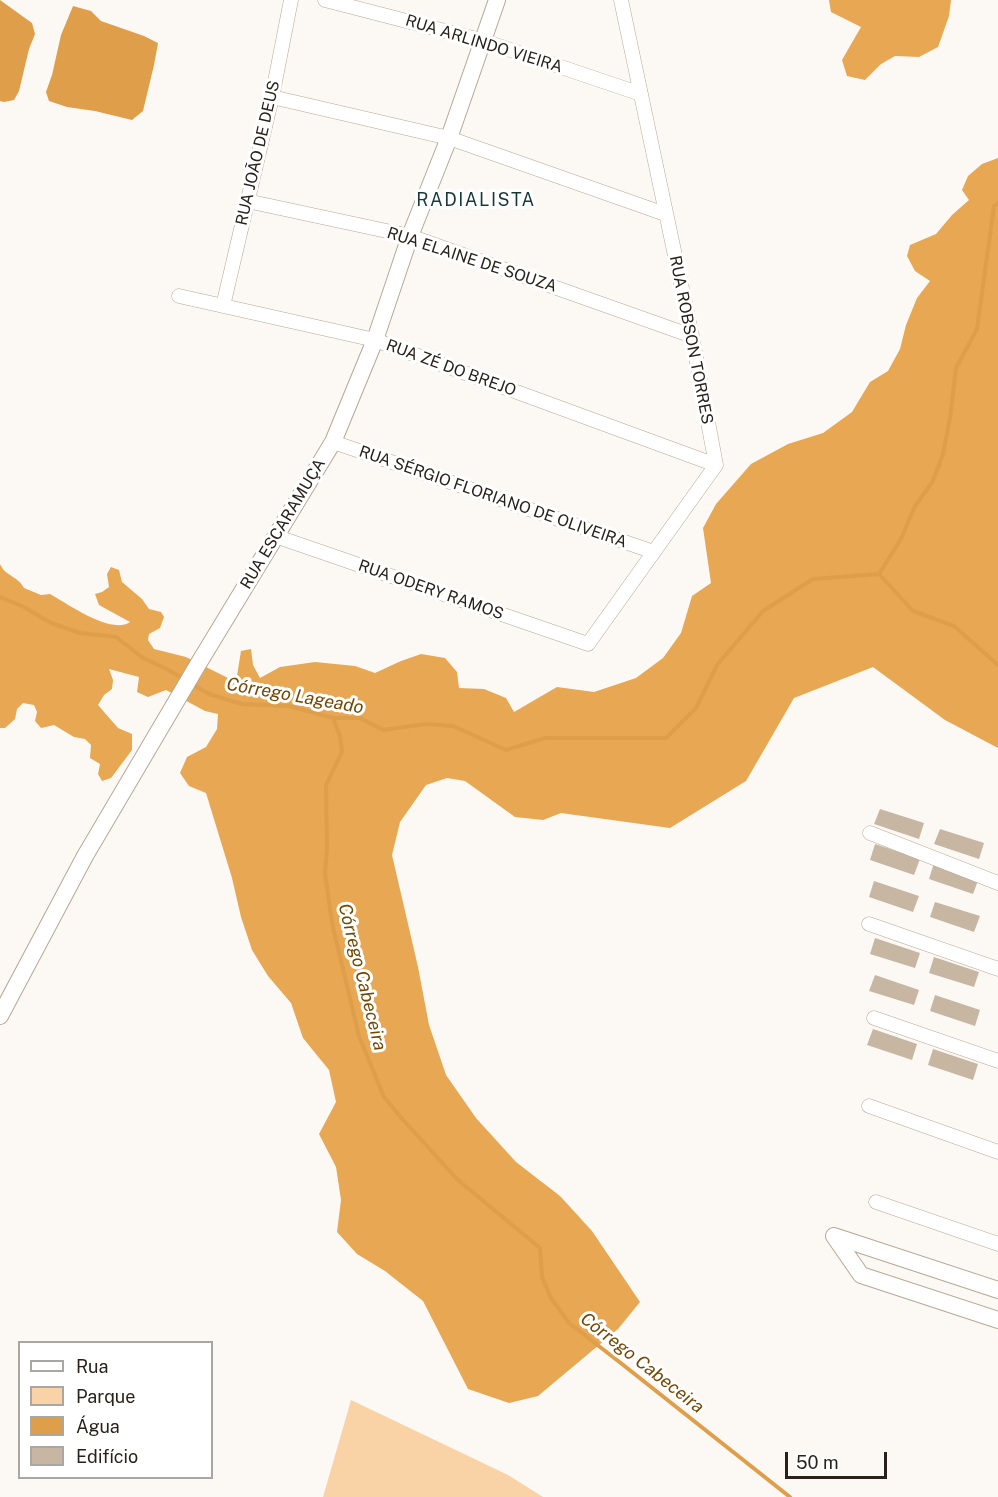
<!DOCTYPE html>
<meta charset="utf-8">
<style>
body{margin:0}
#map{position:relative;width:998px;height:1497px;overflow:hidden;background:#fcf9f5;font-family:"Public Sans",sans-serif}
canvas{display:block}
.legend{position:absolute;left:18px;top:1341px;width:195px;height:138px;box-sizing:border-box;background:#fff;border:2px solid #a9a7a4;margin:0;padding:8px 10px;list-style:none;font-size:18px;color:#29221b}
.legend li{display:flex;align-items:center;gap:12px;height:30px}
.legend b{width:30px;border:2px solid #a9a7a4}
.scale{position:absolute;left:785px;top:1452px;width:102px;height:27px;box-sizing:border-box;border:3px solid #29221b;border-top:0;padding-left:8px;font-size:18px;line-height:21px;white-space:nowrap;color:#29221b;-webkit-text-stroke:4px #fff;paint-order:stroke}
</style>
<div id="map">
<canvas width="998" height="1497"></canvas>
<ul class="legend">
<li><b style="height:8px;background:#fff"></b>Rua</li>
<li><b style="height:16px;background:#f9d2a5"></b>Parque</li>
<li><b style="height:16px;background:#df9e4a"></b>Água</li>
<li><b style="height:16px;background:#c7b6a2"></b>Edifício</li>
</ul>
<div class="scale">50 m</div>
</div>
<script>
const g = document.querySelector('canvas').getContext('2d');
g.lineJoin = 'round';
function fill(path, color) {
  g.fillStyle = color;
  g.fill(path, 'evenodd');
}
function stroke(path, color, width, dash) {
  g.strokeStyle = color;
  g.lineWidth = width;
  g.lineCap = dash ? 'butt' : 'round';
  g.setLineDash(dash || []);
  g.stroke(path);
}
function drawText(font, color, halo, rows, align = 'center') {
  g.font = font + ' "Public Sans",sans-serif';
  g.lineWidth = 6;
  g.setLineDash([]);
  g.textBaseline = 'middle';
  g.strokeStyle = halo;
  g.fillStyle = color;
  for (const [text, x, y, turn = 0] of rows) {
    g.save();
    g.translate(x, y);
    g.rotate((+turn || 0) * Math.PI / 180);
    g.textAlign = isNaN(turn) ? turn : align;
    if (halo) g.strokeText(text, 0, 0);
    g.fillText(text, 0, 0);
    g.restore();
  }
}
fill(new Path2D(`
 M351,1400L508,1475L543,1497H323Z`), '#f9d2a5');
fill(new Path2D(`
 M829,0H951L949,16L938,47L919,57L895,56L881,64L865,80L847,76L842,60L861,27L831,12Z
 M998,158V748L945,720L873,667L794,698L746,781L670,828L561,813L543,820L515,817L465,781L447,778L426,785L400,822L392,855L418,967L429,1025L446,1075L476,1118L516,1162L560,1196L592,1231L640,1302L618,1329L538,1396L509,1403L468,1389L423,1301L385,1271L357,1254L337,1232L341,1200L336,1167L319,1134L336,1102L329,1070L303,1038L291,1003L268,976L252,950L241,917L232,878L206,793L189,786L180,773L187,757L206,747L217,729L218,714L205,711L166,690L148,697L137,692L139,677L109,669L113,680L112,689L104,695L98,705L118,728L132,734V750L111,778L102,781L98,774L100,764L90,758L91,745L85,739L74,737L54,725L41,728L35,721L37,712L34,705L23,703L17,709L15,719L5,728H0V564C5,576 18,576 24,588L41,595L50,594C68,604 111,635 130,622L99,605L95,594L102,592L109,587L107,574L111,567L119,570L122,582L142,599L149,609L161,612L164,617L160,628L149,634L148,640L154,649L186,657L236,682L241,651L251,649L253,665L260,678L280,667L315,662L355,666L375,673L401,661L421,654L445,658L457,672L459,688L484,689L506,698L514,712L557,687L594,692L636,678L663,658L681,633L692,596L711,583L703,528L716,504L751,464L788,444L823,433L852,412L870,382L888,371L900,349L906,325L917,298L930,281L915,271L907,256L910,245L936,234L952,215L969,200L962,190L968,176L982,164Z`), '#e7a753');
fill(new Path2D(`
 M0,0L32,23L35,34L29,49L19,91L14,100L4,102L0,101Z
 M73,6L91,11L101,21L144,36L158,43L154,65L143,111L132,120L95,111L67,107L49,101L46,92L52,75L61,35Z`), '#df9e4a');
stroke(new Path2D(`
 M879,574L901,539L915,506L933,481L943,454L950,418L956,368L977,329L994,206L998,203
 M879,574L913,611L954,626L998,665
 M0,597L22,606L51,623L80,633L116,637L143,658L167,669L185,680
 M192,684L209,694L242,704L289,706L333,718H360L383,730L426,724L453,726L506,750L545,738H666L696,708L717,665L763,611L813,579L879,574
 M333,718L340,736L342,752L326,785L327,849L325,873L332,923L359,1036L384,1097L404,1121L458,1180L540,1248L542,1277L551,1298L569,1323L622,1364L790,1497`), '#df9e4a', 4);
fill(new Path2D(`
 M880,809L924,823L919,839L874,824Z
 M940,829L984,843L979,859L934,844Z
 M875,844L920,859L914,875L870,860Z
 M934,863L979,878L973,894L929,879Z
 M874,881L919,896L913,912L869,897Z
 M935,902L980,916L974,932L930,917Z
 M875,938L920,953L915,968L870,954Z
 M934,957L979,972L974,987L929,973Z
 M875,975L919,990L914,1005L869,991Z
 M935,995L980,1010L975,1026L930,1011Z
 M873,1029L917,1044L912,1060L867,1045Z
 M933,1049L978,1064L973,1080L928,1065Z`), '#c7b6a2');
const minor = new Path2D(`
 M325,0L484,41L641,94
 M272,97L449,138L665,214
 M247,201L410,236L692,336
 M179,296L375,340L716,465
 M223,306L272,97L291,0
 M333,442L654,552
 M275,536L588,644L716,465L692,336L621,0
 M870,833L998,883
 M869,924L998,969
 M874,1018L998,1061
 M869,1106L998,1152
 M876,1202L998,1244`);
const tertiary = new Path2D(`
 M0,1016L85,856L197,666L333,442L375,340L410,236L449,138L497,0
 M834,1236L861,1275L998,1320
 M834,1236L998,1290`);
stroke(minor, '#b8a794', 15);
stroke(tertiary, '#b8a794', 18);
stroke(minor, '#fff', 14);
stroke(tertiary, '#fff', 16);
drawText('16px', '#29221b', '#fff', [
 ["RUA ARLINDO VIEIRA",484,44,17],
 ["RUA JOÃO DE DEUS",258,153,-77],
 ["RUA ELAINE DE SOUZA",472,260,18],
 ["RUA ROBSON TORRES",691,340,79],
 ["RUA ZÉ DO BREJO",451,368,20],
 ["RUA SÉRGIO FLORIANO DE OLIVEIRA",493,497,19],
 ["RUA ESCARAMUÇA",283,524,-59],
 ["RUA ODERY RAMOS",431,590,19]
]);
g.letterSpacing = '1.5px';
drawText('18px', '#163838', '#fff', [
 ["RADIALISTA",476,200]
]);
g.letterSpacing = '0px';
drawText('italic 18px', '#724701', '#fff', [
 ["Córrego Lageado",295,696,10],
 ["Córrego Cabeceira",362,977,76],
 ["Córrego Cabeceira",642,1363,38]
]);
</script>
